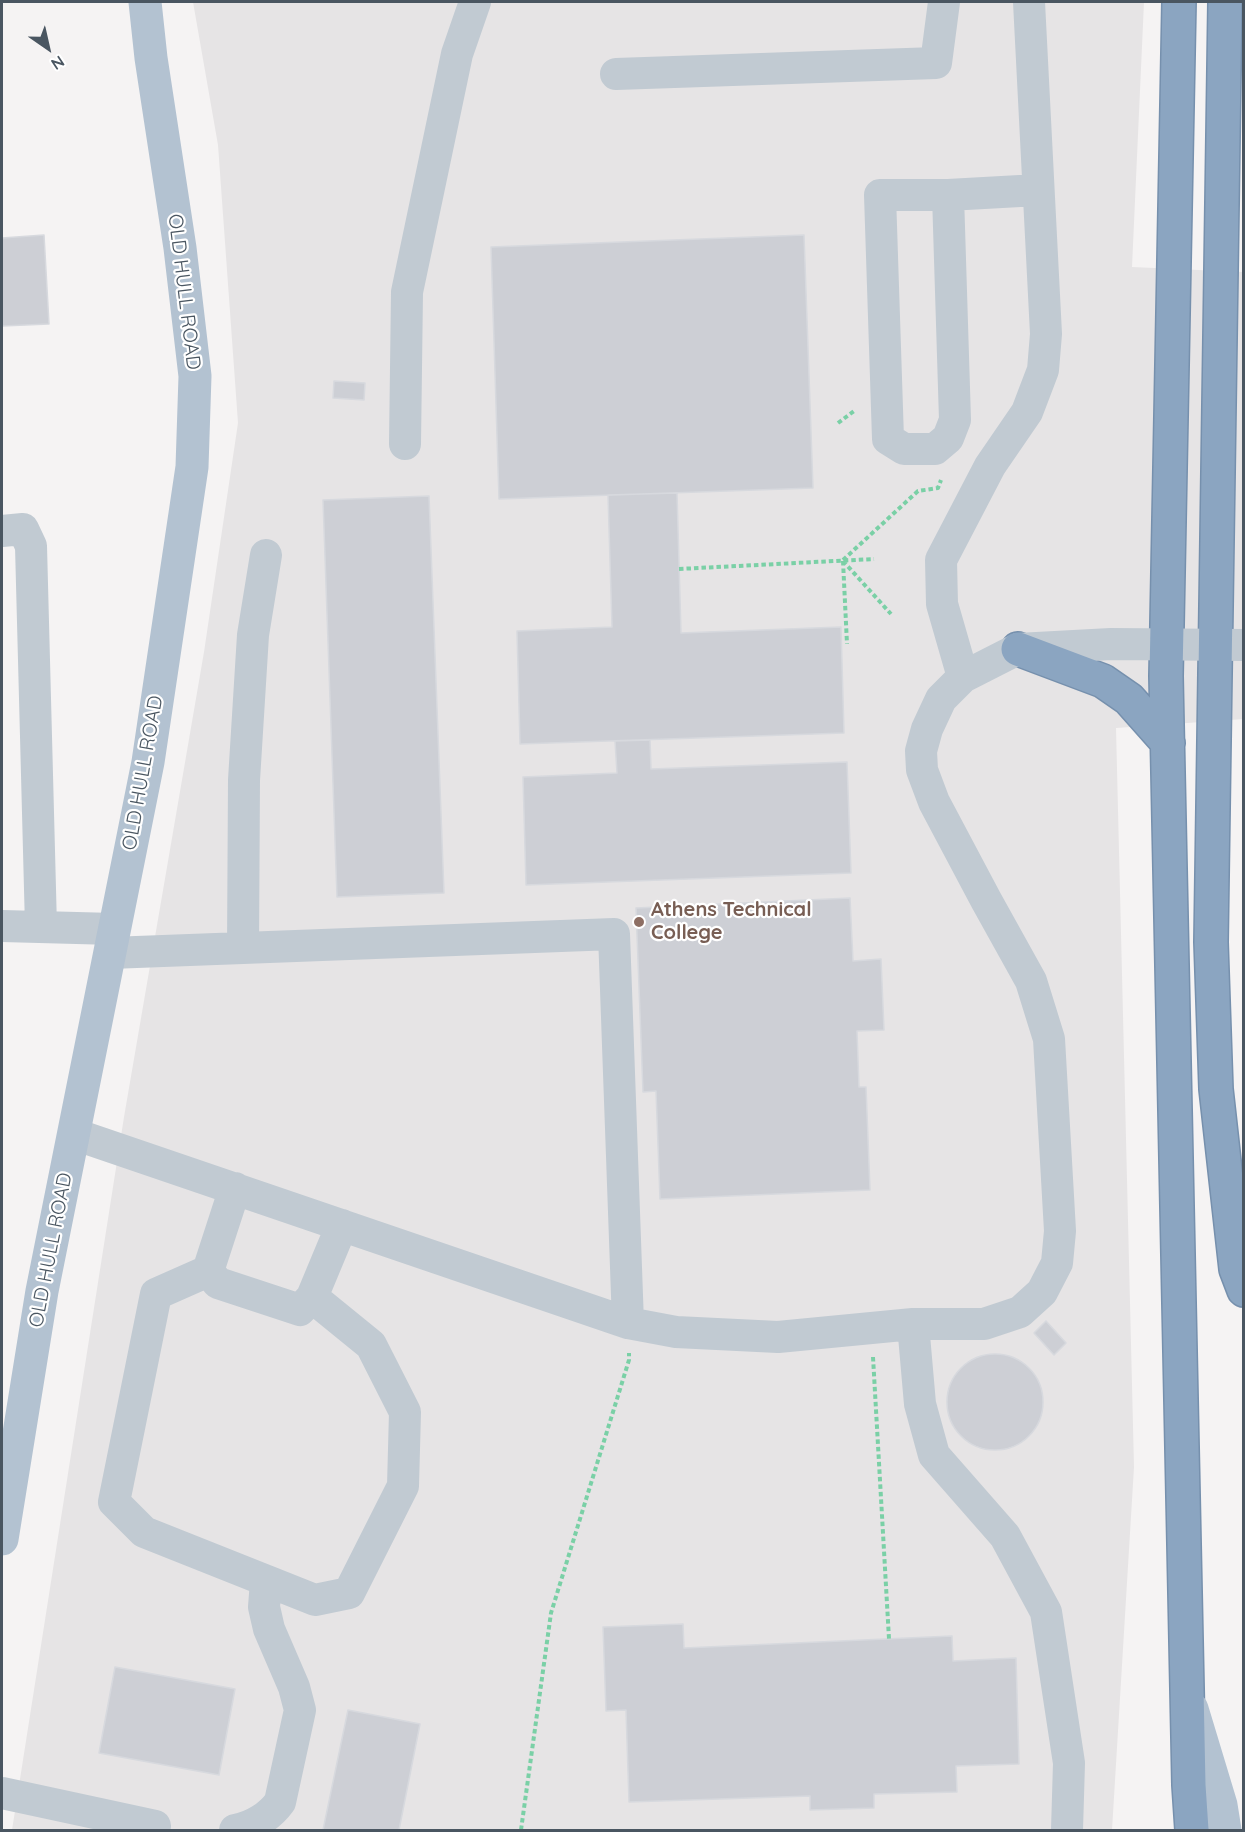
<!DOCTYPE html>
<style>
body{margin:0}
#map{position:relative;width:1245px;height:1832px;overflow:hidden;background:#f5f3f3;font-family:Quicksand,sans-serif}
canvas{display:block}
.frame{position:absolute;inset:0;border:3px solid #4a5661;pointer-events:none}
.north{position:absolute;left:18px;top:18px;width:60px;height:60px;-webkit-text-stroke:4px #fff;paint-order:stroke;rotate:146deg;font-size:16px;font-weight:700;line-height:24px;text-align:center;color:#4a5661}
.north::after{content:'';display:block;margin:auto;width:21px;height:27px;background:#4a5661;clip-path:polygon(50% 0,100% 100%,50% 72%,0 100%)}
</style>
<div id="map">
<canvas width="1245" height="1832"></canvas>
<div class="frame"></div>
<div class="north">N</div>
</div>
<script>
const g = document.querySelector('canvas').getContext('2d');
g.lineJoin = 'round';
function fill(path, color) {
  g.fillStyle = color;
  g.fill(path, 'evenodd');
}
function stroke(path, color, width, dash) {
  g.strokeStyle = color;
  g.lineWidth = width;
  g.lineCap = dash ? 'butt' : 'round';
  g.setLineDash(dash || []);
  g.stroke(path);
}
function drawText(font, color, halo, rows, align = 'center') {
  g.font = font + ' Quicksand,sans-serif';
  g.lineWidth = 4.5;
  g.setLineDash([]);
  g.textBaseline = 'middle';
  g.strokeStyle = halo;
  g.fillStyle = color;
  for (const [text, x, y, turn = 0] of rows) {
    g.save();
    g.translate(x, y);
    g.rotate((+turn || 0) * Math.PI / 180);
    g.textAlign = isNaN(turn) ? turn : align;
    if (halo) g.strokeText(text, 0, 0);
    g.fillText(text, 0, 0);
    g.restore();
  }
}
fill(new Path2D(`
 M193,2H1144L1132,267L1243,272L1244,719L1116,728L1134,1467L1112,1830H12L124,1117L204,652L238,423L218,145Z`), '#e6e4e5');
const building = new Path2D(`
 M44,235L49,324L2,326V238Z
 M804,235L813,488L499,499L491,247Z
 M334,381L365,383L364,400L333,398Z
 M677,493L681,633L841,627L844,733L520,744L517,631L612,627L608,495Z
 M429,496L444,893L337,897L323,500Z
 M650,740L651,769L847,762L851,873L526,885L523,777L617,773L615,741Z
 M850,898L853,961L881,959L884,1030L857,1031L859,1087H866L870,1190L660,1199L656,1091L643,1092L636,908Z
 M1046,1321L1066,1343L1054,1355L1034,1333Z
 M947 1402a48 48 0 1 1 96 0a48 48 0 1 1-96 0Z
 M683,1624L684,1648L952,1636L953,1661L1016,1658L1019,1764L956,1766L957,1792L874,1794V1808L810,1810V1796L629,1802L626,1710L606,1711L603,1627Z
 M115,1667L235,1689L219,1775L99,1753Z
 M348,1710L420,1724L399,1830H323Z`);
fill(building, '#cdcfd5');
stroke(building, '#d7d9de', 1.5);
const highway = new Path2D(`
 M1179,2L1166,676L1189,1785L1192,1830
 M1225,2L1211,942L1216,1089L1236,1269L1244,1290
 M1018,649L1103,681L1129,699L1168,743`);
stroke(highway, '#7690ad', 36);
stroke(new Path2D(`
 M838,423L854,411
 M843,560L918,491L938,488L941,480
 M843,561L847,644
 M843,561L891,614
 M679,569L874,559
 M873,1357L889,1639
 M521,1830L551,1613L629,1360V1353`), '#7ad0a6', 4, [4.5, 3]);
stroke(new Path2D(`
 M616,74L936,63L944,2
 M948,195L955,420L948,438L935,449H904L888,439L880,195H948L1038,190
 M405,444L407,292L457,54L475,2
 M2,531L23,529L31,546L41,927
 M963,677L942,604L941,560L990,466L1027,412L1043,370L1046,334L1029,2
 M2,926L114,929
 M243,948L244,780L253,635L266,555
 M110,953L614,934L628,1323L676,1332L778,1337L913,1324H984L1020,1312L1042,1292L1057,1263L1060,1231L1049,1039L1031,981L986,900L934,802L922,770L921,751L927,729L941,699L963,677L1018,649L1111,644L1244,645
 M74,1134L628,1323
 M235,1188L208,1271L218,1283L300,1310L312,1297L342,1225
 M208,1271L156,1294L114,1502L144,1532L315,1600L349,1593L403,1486L405,1412L371,1345L312,1297
 M913,1324L920,1404L934,1455L1005,1536L1046,1612L1069,1763L1067,1830
 M2,1793L155,1826
 M235,1830C253,1827 270,1816 280,1802L300,1710L294,1687L269,1629L264,1607L266,1581`), '#c1cad2', 32);
stroke(new Path2D(`
 M2,1539L42,1291L148,762L192,467L195,376L180,248L151,58L145,2
 M1192,1709L1221,1805L1225,1830`), '#b3c2d1', 33);
stroke(highway, '#8ba5c1', 33);
for (const [x, y, r, color] of [
 [639,922,6,"#8d6e63"]
]) {
  const dot = new Path2D();
  dot.arc(x, y, r, 0, 2 * Math.PI);
  g.fillStyle = color;
  g.fill(dot);
  stroke(dot, '#fff', 2);
}
drawText('20px', '#4a5661', '#fff', [
 ["OLD HULL ROAD",184,292,83],
 ["OLD HULL ROAD",143,773,-80],
 ["OLD HULL ROAD",51,1250,-79]
]);
drawText('bold 20px', '#785e54', '#fff', [
 ["Athens Technical",651,910],
 ["College",651,933]
], 'left');
</script>
